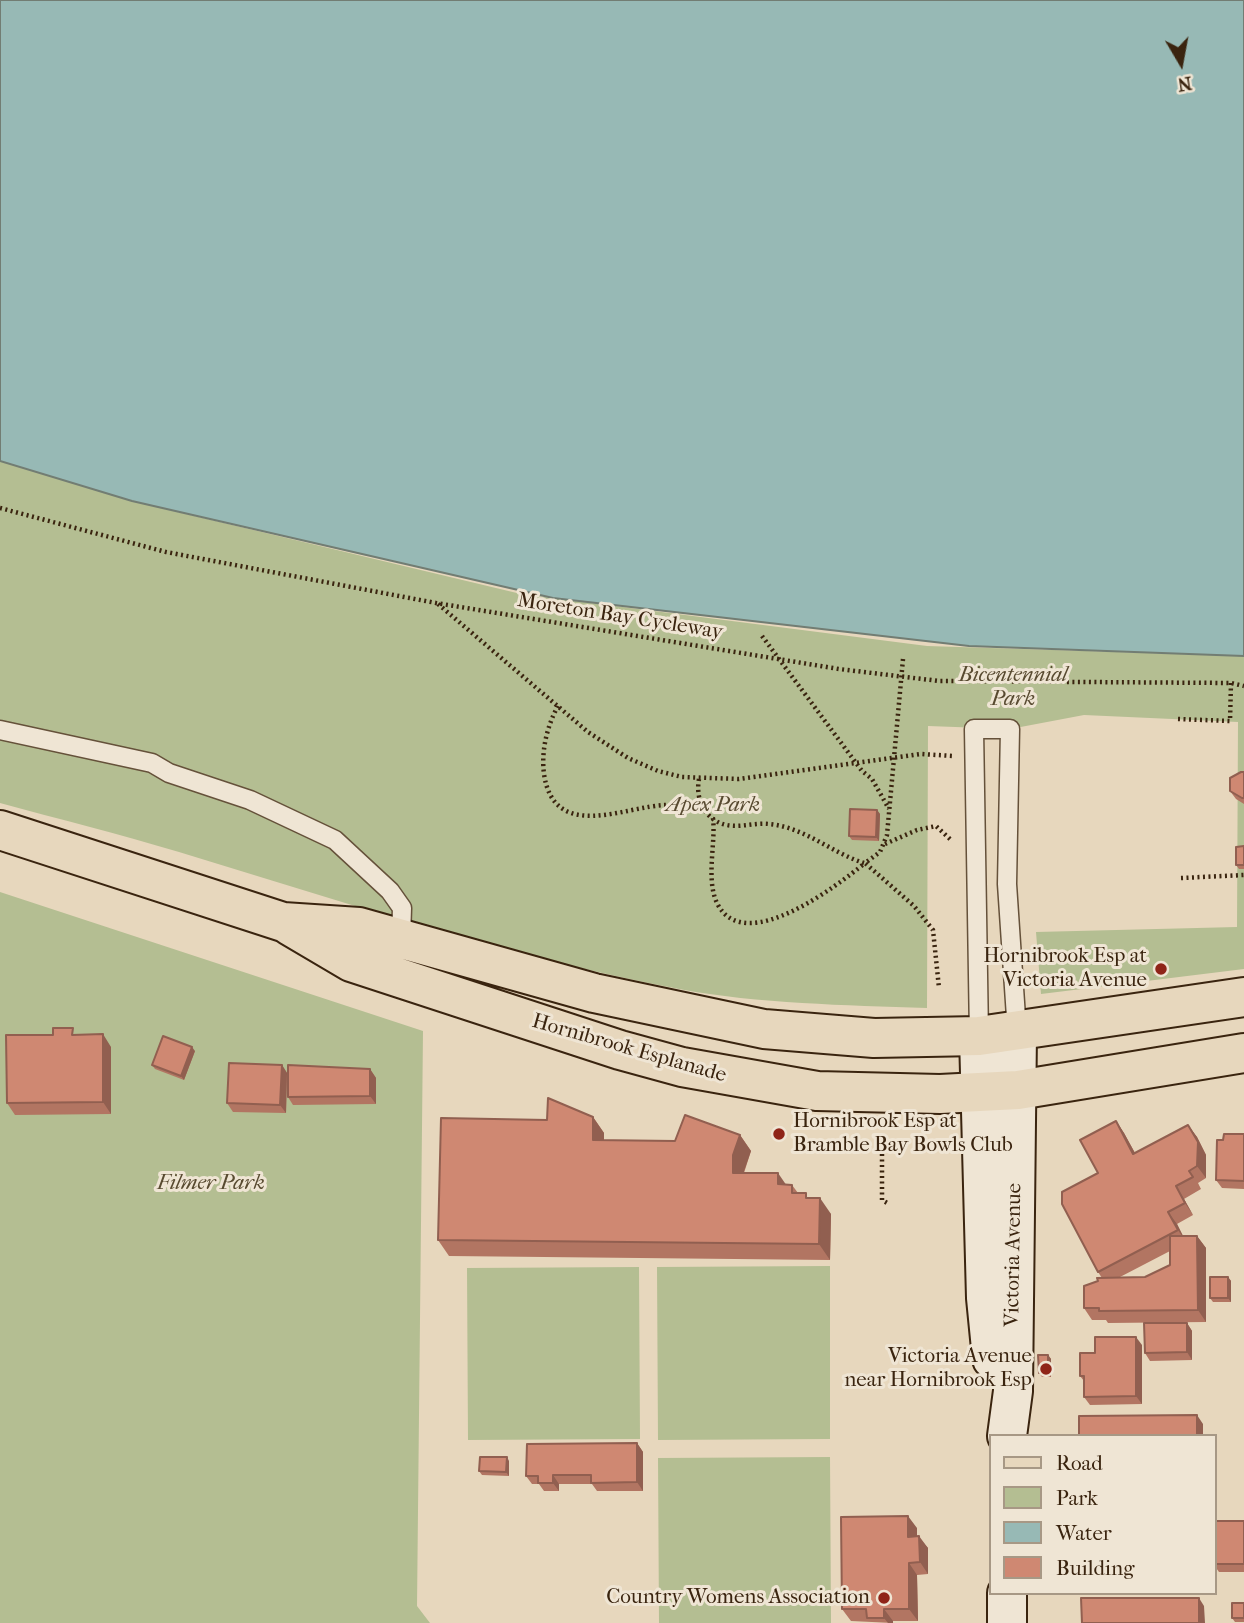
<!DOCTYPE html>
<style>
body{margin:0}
#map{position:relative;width:1244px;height:1623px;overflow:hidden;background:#e7d7bd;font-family:"IM FELL French Canon",serif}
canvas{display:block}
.legend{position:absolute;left:989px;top:1434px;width:228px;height:161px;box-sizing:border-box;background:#efe5d4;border:2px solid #a79885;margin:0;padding:9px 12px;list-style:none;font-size:21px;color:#3a240f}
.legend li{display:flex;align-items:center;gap:14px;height:35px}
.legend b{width:35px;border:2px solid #a79885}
.north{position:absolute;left:1146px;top:28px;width:70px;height:70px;-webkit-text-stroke:5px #efe5d4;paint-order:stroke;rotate:170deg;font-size:19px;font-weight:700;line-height:28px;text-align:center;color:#3a240f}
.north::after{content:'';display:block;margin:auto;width:24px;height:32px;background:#3a240f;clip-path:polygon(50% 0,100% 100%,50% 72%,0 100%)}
</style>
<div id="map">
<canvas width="1244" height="1623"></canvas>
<ul class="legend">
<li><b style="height:9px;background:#e7d7bd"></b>Road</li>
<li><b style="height:19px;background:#b4be92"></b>Park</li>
<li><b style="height:19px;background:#97b9b5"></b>Water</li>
<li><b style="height:19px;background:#cf8872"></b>Building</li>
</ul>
<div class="north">N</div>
</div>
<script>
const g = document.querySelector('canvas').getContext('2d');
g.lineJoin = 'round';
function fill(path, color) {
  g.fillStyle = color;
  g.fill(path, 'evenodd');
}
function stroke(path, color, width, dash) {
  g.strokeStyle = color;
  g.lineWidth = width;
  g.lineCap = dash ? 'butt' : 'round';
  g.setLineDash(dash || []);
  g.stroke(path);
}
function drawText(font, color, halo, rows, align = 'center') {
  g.font = font + ' "IM FELL French Canon",serif';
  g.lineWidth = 6;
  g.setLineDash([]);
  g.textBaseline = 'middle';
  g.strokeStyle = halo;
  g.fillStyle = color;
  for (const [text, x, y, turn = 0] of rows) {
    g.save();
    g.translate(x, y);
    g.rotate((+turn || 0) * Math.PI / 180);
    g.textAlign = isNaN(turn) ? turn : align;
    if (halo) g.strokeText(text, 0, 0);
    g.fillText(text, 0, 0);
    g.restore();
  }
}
fill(new Path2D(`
 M0,461L132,501L521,594L927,646L1244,656V969L1041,994L1036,932L1237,927L1238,722L1084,715L1010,729L928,726L927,1008C844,1005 760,1004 679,989C509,957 344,902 179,852C119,834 59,819 0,803Z
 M0,892L423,1031L417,1606L430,1623H0Z
 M830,1266V1439L658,1440L657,1267Z
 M639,1267L640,1439L468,1440L467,1268Z
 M830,1457L831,1623H659L658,1458Z`), '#b4be92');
const water = new Path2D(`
 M0,0H1244V656L969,646L553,598L132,501L0,461Z`);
fill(water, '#97b9b5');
stroke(water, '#727d73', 2);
const service = new Path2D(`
 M0,730L152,763L169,773L250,800L335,840L390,891L402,908L401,938
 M979,1036L974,729H1010L1007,884L1017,1032`);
const secondary = new Path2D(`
 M979,1036L986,1298L992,1359
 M1007,1436L1013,1391L1017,1032
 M1007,1593V1623`);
const primary = new Path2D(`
 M0,830L283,922L359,927L594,993L764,1029L874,1038L979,1036L1244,997
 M290,926L351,962L620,1050L682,1067L817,1091L940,1094L1018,1090L1244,1053`);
stroke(service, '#65513a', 21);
stroke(secondary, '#3a240f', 42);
stroke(primary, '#3a240f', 42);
stroke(new Path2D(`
 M0,508L166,552L436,603L839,669L939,681L1231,683L1244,686
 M438,604L588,732L628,758L658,771L682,777L739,779L921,754L953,756
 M762,636L862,771L872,779L889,809
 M903,659L887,835L880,852L865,863L914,906L933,930L939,988
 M558,706C547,726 541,751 544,774C554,843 625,806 666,805C678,804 691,807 703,809
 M1178,719L1230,721L1231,683
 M699,779C696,795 701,812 716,821C733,831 752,822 769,824C804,827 832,853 864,863
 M713,818C716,844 705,881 718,905C746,956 838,885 865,863
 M885,844L917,830L936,826L951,840
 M1181,878L1244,875
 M882,1143V1200L889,1204`), '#3a240f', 4.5, [2, 3.5]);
stroke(service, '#efe5d4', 18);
stroke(secondary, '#efe5d4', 38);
stroke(primary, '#e7d7bd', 38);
fill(new Path2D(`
 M1244,772V804L1236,799L1230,791Z
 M877,810L880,814L879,841L852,840L849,836Z
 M1244,846V869H1239L1236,865Z
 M78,1035L111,1047V1114L15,1115L7,1103Z
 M195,1051L184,1080L155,1069L152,1065Z
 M282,1065L287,1073L286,1113L233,1112L227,1103Z
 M370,1069L376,1078V1104L293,1105L288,1097Z
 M593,1117L604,1133V1140L675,1141L740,1135L751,1151L744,1173L786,1185H792L798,1193L809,1198L831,1214L830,1260L449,1256L438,1240Z
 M1116,1121L1124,1133L1135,1153L1188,1125L1197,1137L1206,1155V1178L1198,1183L1201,1189L1184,1199L1193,1215L1177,1224L1183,1236H1197L1206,1248V1322L1108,1323L1106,1320H1092L1084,1308L1102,1278L1098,1272V1173ZM1170,1251V1265L1145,1277H1120Z
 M1244,1134V1189L1222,1188L1216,1180L1223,1140Z
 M1228,1277L1231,1281V1302H1213L1210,1298Z
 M1187,1323L1192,1331V1360L1150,1361L1145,1353Z
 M1142,1345V1404L1090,1405L1084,1397V1381L1080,1376L1095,1353Z
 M1048,1355L1051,1359V1377H1042L1039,1373Z
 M637,1443L643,1452V1491H597L592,1484H559V1491H544L539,1484H532L526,1476Z
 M509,1461V1476L482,1475L479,1471Z
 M1214,1521H1244V1572H1219L1214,1565Z
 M917,1528V1536L928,1548V1574L917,1575L918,1621H893V1623L851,1621L842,1609Z
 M1244,1603V1622H1235L1232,1618Z`), '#b27562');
fill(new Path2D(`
 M877,810L880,814L879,841L876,837Z
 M103,1034L111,1047V1114L103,1102Z
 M192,1047L195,1051L184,1080L181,1076Z
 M282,1065L287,1073L286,1113L280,1105Z
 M370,1069L376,1078V1104L370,1096Z
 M593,1117L604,1133V1156L593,1140Z
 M1116,1121L1124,1133L1142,1166L1133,1154Z
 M1188,1125L1197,1137L1206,1155V1178L1197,1166Z
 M740,1135L751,1151L744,1171V1188L733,1173V1155Z
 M778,1173L789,1189L778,1184Z
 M1176,1186L1184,1199L1193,1215L1185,1203Z
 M820,1198L831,1214L830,1260L819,1244Z
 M1168,1212L1177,1224L1186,1242L1178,1230Z
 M1197,1236L1206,1248V1322L1198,1310Z
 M1228,1277L1231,1281V1302L1228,1298Z
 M1187,1323L1192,1331V1360L1187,1352Z
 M1136,1337L1142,1345V1404L1136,1396Z
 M1048,1355L1051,1359V1377L1048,1373Z
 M1197,1415L1203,1424V1436H1197Z
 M637,1443L643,1452V1491L637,1482Z
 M507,1457L509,1461V1476L506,1472Z
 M553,1475L559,1484V1491L553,1483Z
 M908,1516L917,1528V1549L908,1537Z
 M919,1536L928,1548V1574L920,1562Z
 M909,1563L917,1575L918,1621L909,1609Z
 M1199,1598L1204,1606L1205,1623H1199Z
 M884,1609L893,1621V1623H888L884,1618Z`), '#915f50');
const building = new Path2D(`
 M1241,772H1244V798H1242L1230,791V778Z
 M850,809L877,810L876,837L849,836Z
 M1244,846V865H1236V847Z
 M53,1028H73L72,1035L103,1034V1102L7,1103L6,1035H53Z
 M163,1036L192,1047L181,1076L152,1065Z
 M229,1063L282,1065L280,1105L227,1103Z
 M288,1065L370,1069V1096L288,1097Z
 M548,1098L593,1117V1140L675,1141L685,1115L740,1135L733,1155V1173H778V1184L792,1185V1193H806V1198H820L819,1244L438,1240L441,1118L547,1120Z
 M1116,1121L1133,1154L1188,1125L1198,1142L1197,1166L1189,1171L1193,1177L1176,1186L1185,1203L1168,1212L1178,1230L1098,1272L1062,1204V1192L1098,1173L1080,1140Z
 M1224,1134H1244V1181L1216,1180L1217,1140H1223Z
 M1170,1236H1197L1198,1310L1099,1311V1308H1084V1286L1098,1281L1097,1278L1145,1277L1170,1265Z
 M1210,1277H1228V1298H1210Z
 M1144,1323H1187V1352L1145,1353Z
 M1095,1337H1136V1396L1084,1397V1376H1080V1353H1095Z
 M1038,1355H1048V1373H1039Z
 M1197,1415V1436H1079V1416Z
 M637,1443V1482L591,1483V1475H553V1483H538V1476H526L527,1444Z
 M480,1457H507L506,1472L479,1471Z
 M908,1516V1537L919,1536L920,1562L909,1563V1609H884V1618H867L866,1609H842L841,1517Z
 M1214,1521H1244V1564H1214Z
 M1081,1598H1199V1623H1082Z
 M1232,1603H1244V1618H1232Z`);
fill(building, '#cf8872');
stroke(building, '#915f50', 2);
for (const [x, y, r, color] of [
 [1161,969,7,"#8f2418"],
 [779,1134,7,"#8f2418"],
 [1046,1369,7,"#8f2418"],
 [884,1598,7,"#8f2418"]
]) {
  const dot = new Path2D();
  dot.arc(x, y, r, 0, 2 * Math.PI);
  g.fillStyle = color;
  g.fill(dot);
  stroke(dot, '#efe5d4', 2.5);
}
drawText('21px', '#3a240f', '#efe5d4', [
 ["Moreton Bay Cycleway",620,617,9],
 ["Hornibrook Esplanade",629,1049,16],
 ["Victoria Avenue",1014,1255,-89]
]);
drawText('italic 21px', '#584a30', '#efe5d4', [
 ["Bicentennial",1013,676],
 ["Park",1013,700],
 ["Apex Park",713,806],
 ["Filmer Park",211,1184]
]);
drawText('21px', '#3a240f', '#efe5d4', [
 ["Hornibrook Esp at",1147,957],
 ["Victoria Avenue",1147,981],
 ["Hornibrook Esp at",793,1122,"left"],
 ["Bramble Bay Bowls Club",793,1146,"left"],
 ["Victoria Avenue",1032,1357],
 ["near Hornibrook Esp",1032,1381],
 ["Country Womens Association",870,1598]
], 'right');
</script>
